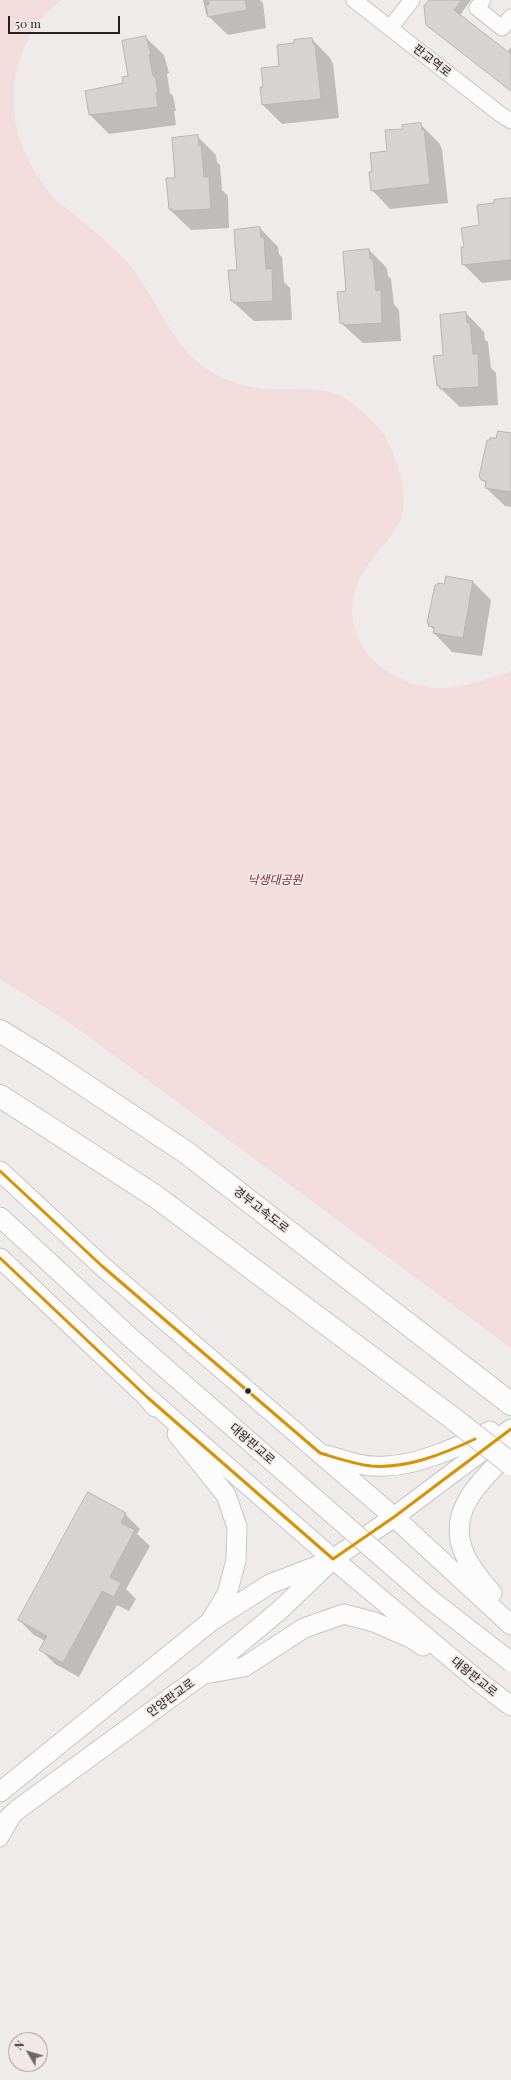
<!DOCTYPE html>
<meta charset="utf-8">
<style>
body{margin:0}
#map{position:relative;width:511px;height:2080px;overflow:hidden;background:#f0ebeb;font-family:"Playfair Display",serif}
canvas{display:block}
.north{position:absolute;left:8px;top:2032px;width:40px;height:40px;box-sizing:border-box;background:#f3e8e8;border:1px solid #a09898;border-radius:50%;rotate:308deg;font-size:11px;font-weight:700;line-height:16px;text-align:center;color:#242020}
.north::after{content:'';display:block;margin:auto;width:14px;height:18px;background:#6b6767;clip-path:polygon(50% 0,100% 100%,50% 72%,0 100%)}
.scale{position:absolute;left:8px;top:16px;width:112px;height:18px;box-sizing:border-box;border:2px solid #242020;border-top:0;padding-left:5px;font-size:12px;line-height:14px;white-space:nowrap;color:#242020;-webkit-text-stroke:3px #f3e8e8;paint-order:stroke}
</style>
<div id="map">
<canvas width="511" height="2080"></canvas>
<div class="north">N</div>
<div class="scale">50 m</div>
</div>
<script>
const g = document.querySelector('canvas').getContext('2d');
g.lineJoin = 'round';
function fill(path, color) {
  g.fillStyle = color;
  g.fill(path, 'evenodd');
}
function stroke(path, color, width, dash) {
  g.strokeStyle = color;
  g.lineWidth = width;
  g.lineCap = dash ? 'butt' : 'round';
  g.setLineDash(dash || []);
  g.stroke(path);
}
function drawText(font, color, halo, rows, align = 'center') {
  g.font = font + ' "Playfair Display","Noto Sans KR",serif';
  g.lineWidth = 3.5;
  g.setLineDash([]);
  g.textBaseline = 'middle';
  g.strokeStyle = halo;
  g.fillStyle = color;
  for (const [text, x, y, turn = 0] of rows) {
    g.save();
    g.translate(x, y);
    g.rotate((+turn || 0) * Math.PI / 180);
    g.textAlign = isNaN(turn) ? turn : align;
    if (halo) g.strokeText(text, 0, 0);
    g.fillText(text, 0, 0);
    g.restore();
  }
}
fill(new Path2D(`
 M0,0H62C51,7 44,15 36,26C0,80 9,144 51,194C57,202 67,208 75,215C94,231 117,249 133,269C158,302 175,352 213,373C229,382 249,388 268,389C291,391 314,386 336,394C348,398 361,410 370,419C375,424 380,429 384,435C397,458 411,495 400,521C391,541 365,563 358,582C336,637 380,682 434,688C460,690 487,679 511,671V1348L70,1023L0,979Z`), '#f3dcdc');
fill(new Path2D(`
 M203,0H260L263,3L266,28L228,35L206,14Z
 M430,0H471L460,15L507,52L511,47V90L427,25Z
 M145,37L164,55L169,73L167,74L170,93L173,96L176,111H174L176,125L109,134L90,115L86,91L124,83L129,77Z
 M312,39L330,58L333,64L339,118L282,124L263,105L264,88L295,44Z
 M420,124L439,143L442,149L448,203L390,209L372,190L373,173L404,129Z
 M197,136L216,155L217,162L220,165L222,190L228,196L229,228L191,230L169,209L176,179Z
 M511,199V280L482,283L463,264L465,248L495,204Z
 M260,228L278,247L279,254L282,257L284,282L290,288L292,320L254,321L232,301L238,271Z
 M369,250L387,268L388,276L391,279L394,304L399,310L401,341L363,343L341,323L347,292Z
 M466,313L484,332L485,340L488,342L491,368L496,373L498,405L460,407L438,386L444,356Z
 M511,434V507L505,506L486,488L487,484L482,480Z
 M473,582L491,600L482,656L452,652L434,633V630L428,623L445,585Z
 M125,1514L140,1529L137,1534L150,1546L126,1589L136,1599L129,1611L117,1605L79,1677L55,1664L40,1649L45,1641L34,1635L19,1620Z`), '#0003');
const building = new Path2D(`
 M208,0H245L247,10L208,17L206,5L209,4Z
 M429,0H462L454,10L511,54V91L426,25L424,6Z
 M146,36L151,55H149L153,76H155L158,92L156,93L158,107L89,115L85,91L123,83L122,77L128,76L122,41Z
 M312,38L313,44H315L321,99L262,105L260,87H263L261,68L279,66L277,45L294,43V40Z
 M421,123L422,130L424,129L430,184L371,191L369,172H372L370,153L387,151L385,130L403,129L402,125Z
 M198,135L199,146L201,145L204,177H209L211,209L172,211V209H169L166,178H175L172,138Z
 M511,198V260L462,265L461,247H464L461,228L479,225L477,205L494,203V200Z
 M260,227L261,238L264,237L266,269L272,268L273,301L234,303V301H231L228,270H237L234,230Z
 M369,249L370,259H373L376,291L381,290L382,323L344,325L343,323H340L337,292L346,291L343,252Z
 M466,312L467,323H470L473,354H478L479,387L440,389V386H437L433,356L443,355L440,315Z
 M498,431L511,433V492L485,488L486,481L481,480V478L479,477L487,440H490V438H496Z
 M446,576L473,581L463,638L433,633L434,627L428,626L429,623H427L435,585H437L438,583L444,584Z
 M88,1492L126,1513L121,1523L135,1530L110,1577L121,1583L114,1597L102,1591L63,1663L39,1650L47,1636L18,1620Z`);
fill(building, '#d7d3d3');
stroke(building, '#b9b5b5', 1);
const minor = new Path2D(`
 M354,0L500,114L511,121
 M483,0L477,8L502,28L511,17
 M390,28L412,0
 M0,1839L13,1817`);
const major = new Path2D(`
 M0,1171L102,1266L394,1517L511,1625
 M0,1217L51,1264
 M0,1258L147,1397L155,1407
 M147,1397L333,1559L482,1684L511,1706
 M177,1434L226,1495L237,1527L236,1560L227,1594L210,1622
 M327,1455C346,1461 366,1468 386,1466C420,1465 460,1446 490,1431
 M492,1593C467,1565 446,1535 469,1498C478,1482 499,1463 511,1449
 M205,1674L244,1667L304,1628L344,1614L374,1622L411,1638L423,1646
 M0,1792L210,1622L270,1584L324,1563
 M0,1826L17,1810L203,1674L280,1610L333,1559L394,1517L511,1429`);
const highway = new Path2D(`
 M0,1031L47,1060L187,1153L511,1404
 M0,1096L155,1196L455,1420`);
stroke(minor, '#c9c5c5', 17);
stroke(major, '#c9c5c5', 21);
stroke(highway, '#c9c5c5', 24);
stroke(minor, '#fdfcfc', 15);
stroke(major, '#fdfcfc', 19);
stroke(highway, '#fdfcfc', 22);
const majorBridge = new Path2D(`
 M51,1264L132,1339L431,1600L511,1662`);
const highwayBridge = new Path2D(`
 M455,1420L511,1464`);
stroke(majorBridge, '#c9c5c5', 21, []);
stroke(highwayBridge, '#c9c5c5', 24, []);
stroke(majorBridge, '#fdfcfc', 19);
stroke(highwayBridge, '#fdfcfc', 22);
stroke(new Path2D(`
 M0,1171L102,1266L320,1453C337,1458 354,1464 371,1466C407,1469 443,1454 475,1439
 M0,1258L147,1397L333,1559L394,1517L511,1429`), '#d79205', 3);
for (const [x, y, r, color] of [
 [248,1391,3.5,"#242020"]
]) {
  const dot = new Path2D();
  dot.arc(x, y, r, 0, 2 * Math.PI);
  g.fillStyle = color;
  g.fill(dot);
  stroke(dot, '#f3e8e8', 1.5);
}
drawText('12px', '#242020', '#f3e8e8', [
 ["판교역로",432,61,38],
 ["경부고속도로",261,1210,38],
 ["대왕판교로",252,1444,41],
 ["대왕판교로",474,1677,39],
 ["안양판교로",171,1698,-36]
]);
drawText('italic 12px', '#802c37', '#f3e8e8', [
 ["낙생대공원",275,880]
]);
</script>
